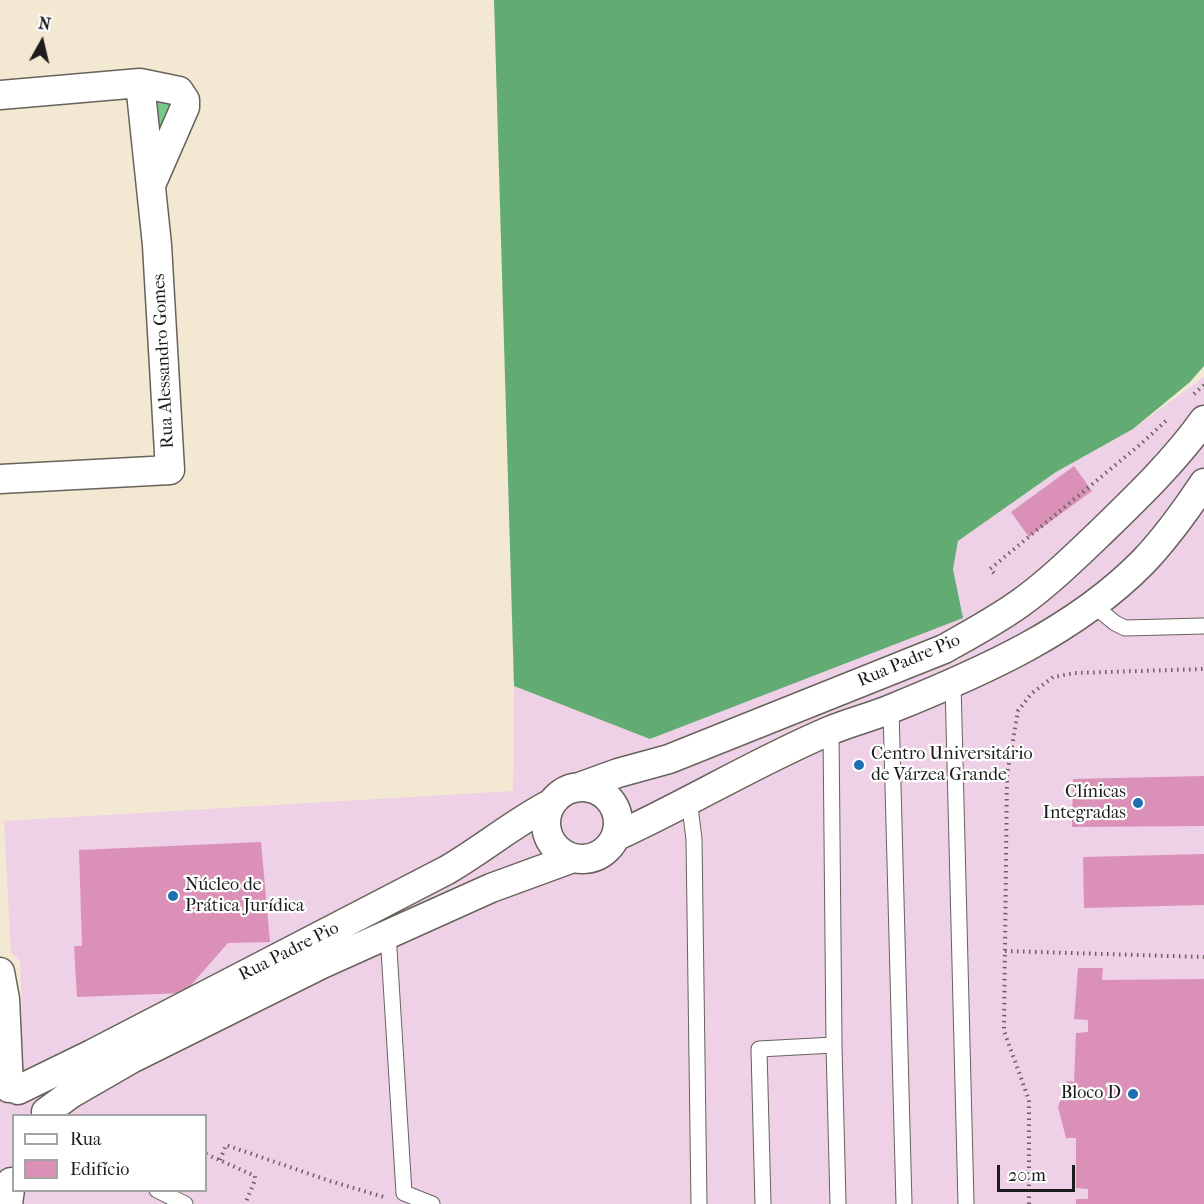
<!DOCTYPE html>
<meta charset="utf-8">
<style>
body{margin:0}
#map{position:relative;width:1204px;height:1204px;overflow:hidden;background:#f3e8d1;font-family:"IM FELL French Canon",serif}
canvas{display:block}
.legend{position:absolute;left:12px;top:1114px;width:195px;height:78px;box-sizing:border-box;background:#fff;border:2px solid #a4a4a4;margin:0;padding:8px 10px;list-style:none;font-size:18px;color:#1c1c1c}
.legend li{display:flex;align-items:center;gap:12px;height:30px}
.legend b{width:30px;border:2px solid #a4a4a4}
.north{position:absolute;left:12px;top:12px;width:60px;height:60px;-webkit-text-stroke:4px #fff;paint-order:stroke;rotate:8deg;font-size:16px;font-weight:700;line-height:24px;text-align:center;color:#1c1c1c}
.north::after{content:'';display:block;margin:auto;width:21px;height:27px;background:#1c1c1c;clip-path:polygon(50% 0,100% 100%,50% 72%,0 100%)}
.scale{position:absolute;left:997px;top:1165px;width:78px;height:27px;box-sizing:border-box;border:3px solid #1c1c1c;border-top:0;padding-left:8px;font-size:18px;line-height:21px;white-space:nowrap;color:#1c1c1c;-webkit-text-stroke:4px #fff;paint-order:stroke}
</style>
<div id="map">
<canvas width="1204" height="1204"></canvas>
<ul class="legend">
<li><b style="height:8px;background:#fff"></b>Rua</li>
<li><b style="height:16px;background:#da90b7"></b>Edifício</li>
</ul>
<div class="north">N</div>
<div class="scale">20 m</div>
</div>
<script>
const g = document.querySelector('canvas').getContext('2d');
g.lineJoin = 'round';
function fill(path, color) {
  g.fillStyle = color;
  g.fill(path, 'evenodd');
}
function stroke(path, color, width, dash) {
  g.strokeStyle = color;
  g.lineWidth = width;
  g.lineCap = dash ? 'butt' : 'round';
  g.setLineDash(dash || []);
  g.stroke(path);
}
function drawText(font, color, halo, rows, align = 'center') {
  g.font = font + ' "IM FELL French Canon",serif';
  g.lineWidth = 4.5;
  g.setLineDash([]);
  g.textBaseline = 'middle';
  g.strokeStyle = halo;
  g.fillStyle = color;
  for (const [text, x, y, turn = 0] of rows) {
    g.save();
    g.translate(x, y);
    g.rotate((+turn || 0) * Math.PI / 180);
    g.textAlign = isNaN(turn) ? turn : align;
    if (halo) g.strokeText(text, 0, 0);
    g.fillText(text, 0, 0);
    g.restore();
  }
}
fill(new Path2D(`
 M1204,377V1204H0V1017H22L20,961L11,952L4,821L513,791L514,686L650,739L962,617L953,569L958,541L1056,472L1133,429ZM14,1116H206V1190H14Z`), '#eed0e7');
fill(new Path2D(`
 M149,98L177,99L162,144Z`), '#78c888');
fill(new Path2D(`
 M494,0H1204V366L1190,382L1133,429L1056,472L958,541L953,569L963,618L650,739L514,686Z`), '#62ac74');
fill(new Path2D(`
 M1074,466L1092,491L1029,537L1011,512Z
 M1204,776V826L1072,827L1073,779Z
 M261,842L270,942L228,943L184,993L77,997L74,946H82L79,850Z
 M1204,854V905L1084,908L1083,857Z
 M1078,968H1103L1102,980L1204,979V1204H1076V1199H1088V1189L1076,1188V1138H1066L1058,1107L1067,1081L1074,1082L1076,1033L1088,1032V1020L1074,1019Z`), '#da90b7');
const lane = new Path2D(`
 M1093,605L1115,623L1125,628L1204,626
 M953,683L966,1204
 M891,709L904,1204
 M831,731L834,1045L838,1204
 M689,799L694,839L699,1204
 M388,933L404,1193L432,1204
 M157,1190L185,1204
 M763,1204L759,1049L834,1045`);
const street = new Path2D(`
 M0,95L140,83L179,91L185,100V107L151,185
 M0,479L170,470L157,245L140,83
 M582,786L618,773L669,759L944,649C969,635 995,621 1019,604C1047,584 1073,559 1098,535C1135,499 1174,462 1204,420
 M546 823a36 36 0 1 1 72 0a36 36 0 1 1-72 0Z
 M617,836C689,803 756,762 829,731C850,722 872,717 893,708C982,672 1075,631 1143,562C1166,538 1186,510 1204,483
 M0,972L5,999L9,1088
 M18,1090L92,1054L447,870C483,849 515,822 552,803
 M46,1112L72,1093L131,1059L322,964L491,888L573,858
 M8,1204L11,1182`);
stroke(lane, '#67635b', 17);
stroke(street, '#67635b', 31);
stroke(new Path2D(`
 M1194,394L1204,385
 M994,573L990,569L1142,443L1169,418
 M1005,951L1204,957
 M114,1116H119
 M206,1154L255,1176V1180L245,1204
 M220,1160L226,1145L330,1181L384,1197
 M1029,1204V1100L1004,1031L1007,775L1018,711L1031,694L1053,677L1075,673L1204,669`), '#67635b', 4, [1.5, 4.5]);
stroke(lane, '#fff', 15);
stroke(street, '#fff', 28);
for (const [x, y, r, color] of [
 [859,765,6,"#1f6fb2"],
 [1138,803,6,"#1f6fb2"],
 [173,896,6,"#1f6fb2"],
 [1133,1094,6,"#1f6fb2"]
]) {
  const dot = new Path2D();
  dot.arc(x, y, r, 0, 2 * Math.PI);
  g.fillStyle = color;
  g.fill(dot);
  stroke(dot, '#fff', 2);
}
drawText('18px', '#1c1c1c', '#fff', [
 ["Rua Alessandro Gomes",164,361,-93],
 ["Rua Padre Pio",909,661,-23],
 ["Rua Padre Pio",289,952,-27]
]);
drawText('18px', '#1c1c1c', '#fff', [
 ["Centro Universitário",871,755],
 ["de Várzea Grande",871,776],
 ["Clínicas",1126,793,"right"],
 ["Integradas",1126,814,"right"],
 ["Núcleo de",185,886],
 ["Prática Jurídica",185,907],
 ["Bloco D",1121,1094,"right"]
], 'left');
</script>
